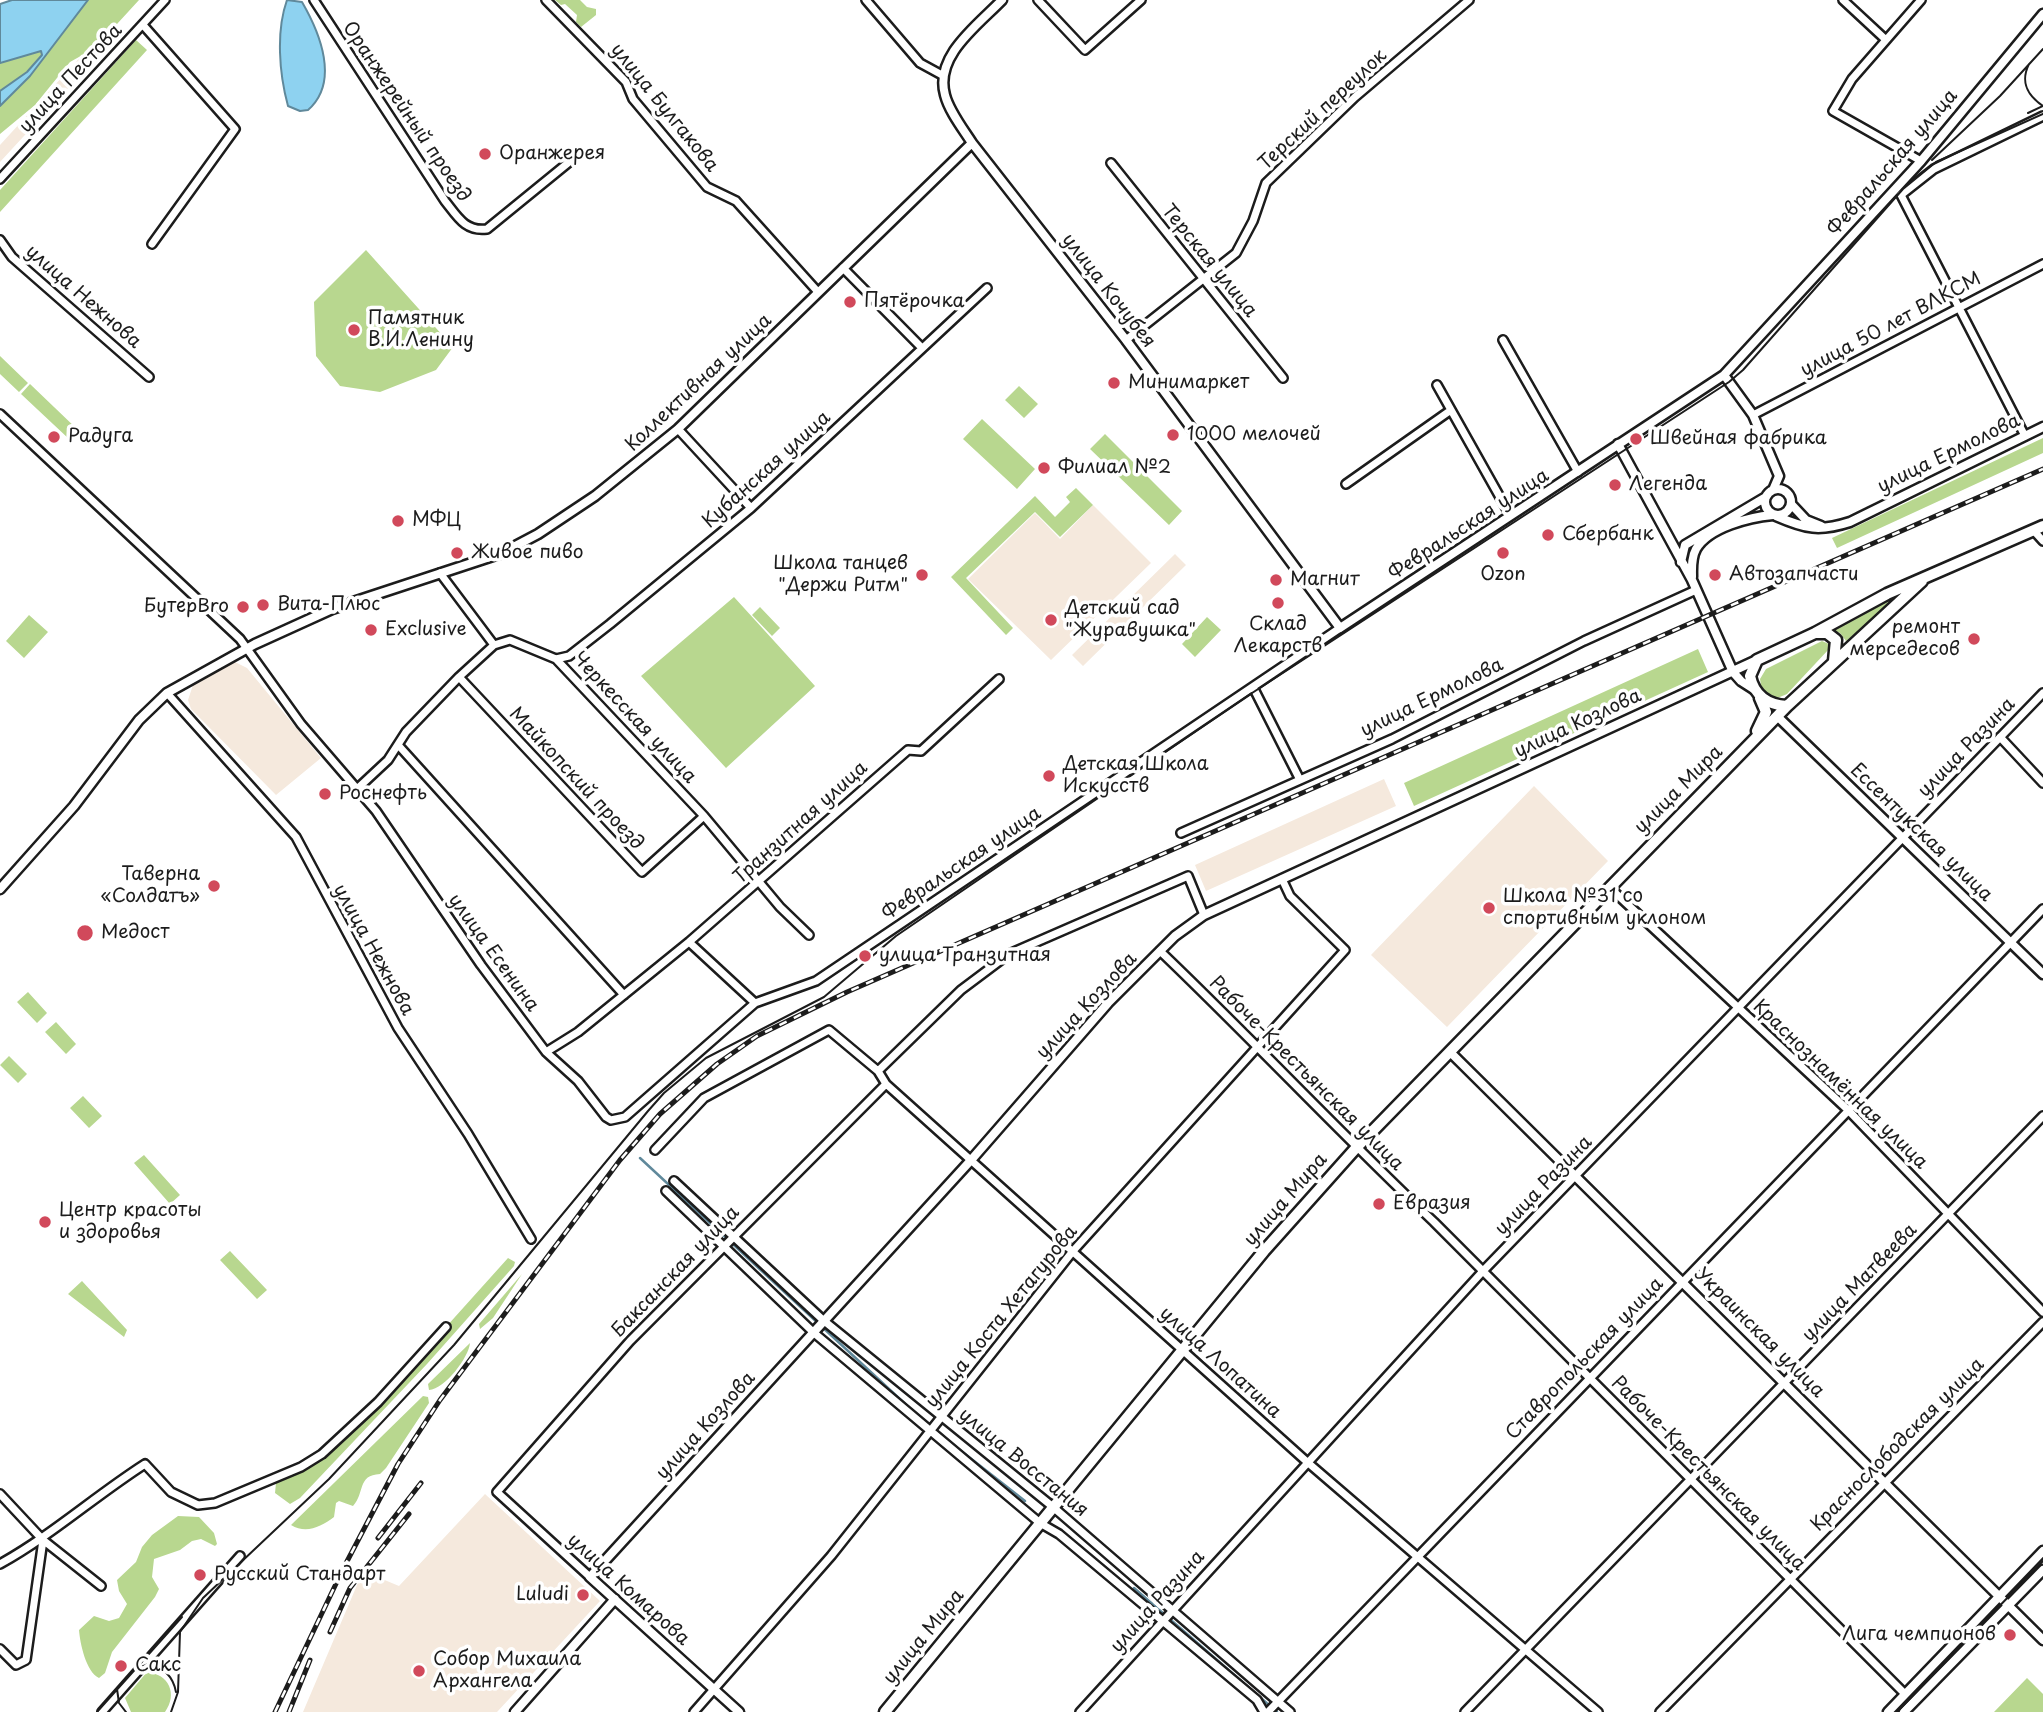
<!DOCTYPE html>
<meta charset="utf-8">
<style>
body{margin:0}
canvas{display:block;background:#fff}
</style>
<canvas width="2043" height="1712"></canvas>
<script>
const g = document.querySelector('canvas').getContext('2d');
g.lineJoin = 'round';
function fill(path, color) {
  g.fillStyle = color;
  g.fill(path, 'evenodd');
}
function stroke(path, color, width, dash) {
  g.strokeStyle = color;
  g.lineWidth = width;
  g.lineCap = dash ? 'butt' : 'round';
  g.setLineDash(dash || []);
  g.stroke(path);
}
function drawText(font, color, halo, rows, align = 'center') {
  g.font = font + ' "Playpen Sans",sans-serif';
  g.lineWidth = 7;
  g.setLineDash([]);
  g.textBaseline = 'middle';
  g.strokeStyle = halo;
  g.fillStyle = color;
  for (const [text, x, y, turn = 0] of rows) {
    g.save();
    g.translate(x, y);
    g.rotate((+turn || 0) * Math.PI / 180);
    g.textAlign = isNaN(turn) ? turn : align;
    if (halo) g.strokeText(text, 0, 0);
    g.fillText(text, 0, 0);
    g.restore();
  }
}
fill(new Path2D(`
 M85,52L94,60L0,162V145Z
 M1093,505L1151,563L1051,660L968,579L1035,513L1060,539Z
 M1175,554L1186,565L1083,666L1072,655Z
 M235,662L247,668L321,758L276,795L191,709L188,700L193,685Z
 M1384,779L1396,806L1206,891L1195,865Z
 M1534,786L1608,861L1447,1027L1371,955Z
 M485,1494L600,1601L497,1712H303L363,1571L399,1586Z`), '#f5e9dd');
fill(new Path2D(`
 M88,0H139L95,48L70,62L35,105L0,134V106L30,76Z
 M555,0H580L587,7L596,9V15L581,27L576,22L577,15L565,4L561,5Z
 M136,40L147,50L0,212V190Z
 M41,50L42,55L27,72L0,91V63Z
 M366,250L453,347L436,370L380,392L340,386L316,356L314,302Z
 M0,356L28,383L19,392L0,374Z
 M30,384L78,430L69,439L21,394Z
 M1019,386L1038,404L1024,418L1005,400Z
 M982,419L1035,469L1017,489L963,439Z
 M1105,434L1182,511L1169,525L1090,449Z
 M2043,438V453L1837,548L1832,538Z
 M1076,488L1093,505L1060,537L1035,512L966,578L1013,628L1006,635L951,577L1035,496L1055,517L1070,502L1066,497Z
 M1904,593L1846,641L1840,633L1828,629Z
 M734,597L815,686L726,768L641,676Z
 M760,607L780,628L772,636L752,615Z
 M29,615L48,632L24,658L6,641Z
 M1207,617L1221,630L1195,657L1182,644Z
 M1822,641L1829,644V649L1787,694L1775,699L1762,691L1760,679L1766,669Z
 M1698,649L1708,672L1414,806L1404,783Z
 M28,992L47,1013L37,1023L17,1002Z
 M56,1022L76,1044L66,1054L45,1032Z
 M9,1056L27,1074L18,1083L0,1065Z
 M83,1096L102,1116L89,1128L70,1108Z
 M144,1155L180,1195L170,1204L134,1163Z
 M230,1251L267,1290L257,1299L220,1260Z
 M508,1258L515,1262L514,1266L427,1364L300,1498L290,1504L275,1493L276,1483L320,1460L366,1416Z
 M522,1274L493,1318L480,1329L479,1324Z
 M82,1281L127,1330L124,1337L68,1294Z
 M470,1343C469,1357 445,1389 429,1390L428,1384Z
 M423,1396L428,1397L429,1403L386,1468L380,1474C357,1475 365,1493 353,1506L339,1501L336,1503L334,1517C321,1527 306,1534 291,1525Z
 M178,1516L199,1517L214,1533L217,1544L215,1546L201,1539L192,1541L180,1550L154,1559L152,1577L159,1589L155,1597L112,1652L105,1673L99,1678C86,1672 80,1643 79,1630L94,1616L109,1621L119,1618L127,1604L119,1591L117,1580L136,1562L142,1547L152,1535Z
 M147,1672C169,1674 178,1694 165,1712H131L125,1698Z
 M2027,1678L2043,1694V1712H1994Z`), '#b8d78f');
const water = new Path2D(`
 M12,0H88L30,76L0,106V91L27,72L42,55L41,51L0,63V4Z
 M287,0L302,2C320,33 340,82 308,110L300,111L288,106C279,73 276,31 287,0Z`);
fill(water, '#8ed2f0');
stroke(water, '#60899b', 2);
stroke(new Path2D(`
 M640,1158L916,1414
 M937,1432L1025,1501
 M1134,1588L1277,1712`), '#60899b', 2.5);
const minor = new Path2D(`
 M314,0L445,201C457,216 465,232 487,229L579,154
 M546,0L626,82L633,99L707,187L736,201L818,292
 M866,0L920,63L942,75
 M1038,0L1085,50L1141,0
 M1843,0L1885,39
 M143,25L235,129L152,244
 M1921,161L1833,111L1852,79L1921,0
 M1111,163L1283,378
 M0,179L165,0
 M0,240L12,257L149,377
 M843,268L921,347
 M1126,340L1236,253L1253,221L1266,183L1355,97L1469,0
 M1503,340L1578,472
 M1437,385L1510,515
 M0,414L240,639L301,724L376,811L481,965L546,1052L578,1081L606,1117L611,1120L625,1117L755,1003
 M1753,415L2043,264
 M678,429L751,508
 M2025,436L1901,195L1934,169L2043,116
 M1346,484L1451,410
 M2034,531L2043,541
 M440,573L494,645
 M556,659L569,656L610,624L751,508L987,288
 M459,677L642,872L704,816
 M1253,687L1299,778
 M167,693L296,837L398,1028L468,1134L531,1239
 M2000,737L2043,783
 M399,746L624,995
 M358,788L388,760L406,732L459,677L494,645L510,640L556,659L704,816L780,907L809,935
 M1181,833L1392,739L1584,641L1696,590
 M1609,887L1848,1110L2043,1312
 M689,942L755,1003L816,981L1340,628
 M1160,951C1253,1040 1341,1134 1434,1222L1905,1694
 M546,1052L578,1032L689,942L908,750L921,751L999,679
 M878,1071L961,990L1009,954L1188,876L1204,915
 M655,1150L704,1098L829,1030L878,1071L886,1084L1306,1461L1598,1712
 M674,1181L823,1320L1053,1507L1290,1712
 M666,1191L813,1332L1040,1523L1059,1534L1257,1700L1264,1712
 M0,1494L43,1540L101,1586
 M0,1564C52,1535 95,1496 145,1464L171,1492L198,1505L215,1503L301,1467L322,1454L378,1402L446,1327
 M590,1577L497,1492L630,1341L886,1084
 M0,1649L16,1665L26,1660L43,1540
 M102,1712L240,1556
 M694,1712L831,1556L1073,1251L1345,950L1290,896L1282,879
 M1080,1712L1483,1271L2043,693
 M1268,1712L2043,909
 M1465,1712L2043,1116
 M1660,1712L2043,1322`);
const tertiary = new Path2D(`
 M972,143L1126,340L1340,628L1724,375L1921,161L2043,14
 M1724,375L1753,415L1779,476L1773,490
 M1618,444L1692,580L1733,672L1741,681L1755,690
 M1765 502a13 13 0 1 1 26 0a13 13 0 1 1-26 0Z
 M1791,504L1806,520L1821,526
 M1776,516C1806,529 1819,532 1850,522L2043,427
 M1681,562L1685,545L1766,497
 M1692,577C1692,568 1691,558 1696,549C1709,527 1750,517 1773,515
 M1777,716L2043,974
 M0,889L74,806L139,720L167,693L255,644L332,609L502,553L538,534L595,496L678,429L972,143C963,129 949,111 945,95C934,56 978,25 1002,0
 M1450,1052L2043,1640
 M515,1712L615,1599
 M739,1712L590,1577L972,1159L1108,1003L1175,936L1204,915L1757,660
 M1888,1712L2043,1551
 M1904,1712L2043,1570`);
const secondary = new Path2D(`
 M1816,633H1827L1836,640L1834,661
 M1787,706C1768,705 1754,695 1750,676L1757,660L1815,633L1887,594L2043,526
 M1757,731L1766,712L1760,698
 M885,1712L1264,1251L1356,1148L1787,706L1922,581`);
stroke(minor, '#1c1c1c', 12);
stroke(tertiary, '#1c1c1c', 13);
stroke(secondary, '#1c1c1c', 15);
stroke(minor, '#fff', 7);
stroke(tertiary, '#fff', 8);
stroke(secondary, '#fff', 10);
stroke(new Path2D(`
 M2028,113L2043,106C2027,95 2020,82 2029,64
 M1932,160L2000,96L2043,49
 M137,1669L148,1664C163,1667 173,1676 176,1692
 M117,1689L119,1703L126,1712
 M97,1712L182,1617
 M171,1712L178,1692L180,1632L203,1598L329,1479L454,1345L648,1111L664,1093L706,1058L824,997L896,936L1249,695L1729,382L1743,370L1903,189L1936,162L2043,114
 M1897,1712L2043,1561`), '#1c1c1c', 2);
const rail = new Path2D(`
 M378,1538L421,1483
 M330,1632L350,1588L409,1514
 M275,1712L343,1569L398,1464L440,1400L620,1160L660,1114L717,1064L757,1036L847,992L2043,469
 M289,1712L310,1660`);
stroke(rail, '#1c1c1c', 5);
stroke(rail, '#fff', 2.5, [8]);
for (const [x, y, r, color] of [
 [485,154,7,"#d1495b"],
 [850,302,7,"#d1495b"],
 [354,330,7,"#d1495b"],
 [1114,383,7,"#d1495b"],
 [1173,435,7,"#d1495b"],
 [54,437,7,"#d1495b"],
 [1636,439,7,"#d1495b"],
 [1044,468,7,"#d1495b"],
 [1615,485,7,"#d1495b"],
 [398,521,7,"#d1495b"],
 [1548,535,7,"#d1495b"],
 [457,553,7,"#d1495b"],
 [1503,553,7,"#d1495b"],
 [922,575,7,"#d1495b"],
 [1715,575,7,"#d1495b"],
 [1276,580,7,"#d1495b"],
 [1278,603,7,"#d1495b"],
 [263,605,7,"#d1495b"],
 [243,607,7,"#d1495b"],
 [1051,620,7,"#d1495b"],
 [371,630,7,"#d1495b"],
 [1974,639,7,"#d1495b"],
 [1049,776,7,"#d1495b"],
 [325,794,7,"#d1495b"],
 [214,886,7,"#d1495b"],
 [1489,908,7,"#d1495b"],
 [85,933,9,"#d1495b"],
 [865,956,7,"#d1495b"],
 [1379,1204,7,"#d1495b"],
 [45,1222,7,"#d1495b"],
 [200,1575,7,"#d1495b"],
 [583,1595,7,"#d1495b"],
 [2010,1635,7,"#d1495b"],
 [121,1666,7,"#d1495b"],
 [419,1671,7,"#d1495b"]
]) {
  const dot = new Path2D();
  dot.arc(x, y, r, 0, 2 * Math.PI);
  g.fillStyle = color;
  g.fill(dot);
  stroke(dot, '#fff', 2.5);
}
drawText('19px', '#1c1c1c', '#fff', [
 ["улица Пестова",71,79,-47],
 ["улица Булгакова",664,108,51],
 ["Терский переулок",1323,110,-43],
 ["Оранжерейный проезд",406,112,56],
 ["Февральская улица",1893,163,-49],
 ["Терская улица",1209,261,51],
 ["улица Кочубея",1108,291,52],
 ["улица Нежнова",83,297,41],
 ["улица 50 лет ВЛКСМ",1891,325,-28],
 ["Коллективная улица",699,383,-43],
 ["улица Ермолова",1949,454,-26],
 ["Кубанская улица",767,470,-42],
 ["Февральская улица",1469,525,-33],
 ["улица Ермолова",1432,698,-26],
 ["Черкесская улица",634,718,47],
 ["улица Козлова",1578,724,-25],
 ["улица Разина",1967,748,-46],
 ["Майкопский проезд",576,779,47],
 ["улица Мира",1679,790,-45],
 ["Транзитная улица",801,823,-42],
 ["Ессентукская улица",1921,833,44],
 ["Февральская улица",962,864,-34],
 ["улица Нежнова",373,950,61],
 ["улица Есенина",493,953,54],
 ["улица Козлова",1087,1006,-47],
 ["Рабоче-Крестьянская улица",1306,1074,45],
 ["Краснознамённая улица",1840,1085,44],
 ["улица Разина",1544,1186,-46],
 ["улица Мира",1286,1200,-49],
 ["Баксанская улица",676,1272,-46],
 ["улица Матвеева",1860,1283,-46],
 ["улица Коста Хетагурова",1002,1317,-51],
 ["Украинская улица",1759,1333,45],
 ["Ставропольская улица",1585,1359,-46],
 ["улица Лопатина",1220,1363,42],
 ["улица Козлова",706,1426,-48],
 ["Краснослободская улица",1898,1445,-45],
 ["улица Восстания",1023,1463,39],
 ["Рабоче-Крестьянская улица",1708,1474,45],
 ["улица Комарова",628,1590,42],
 ["улица Разина",1158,1602,-48],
 ["улица Мира",924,1637,-51]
]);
drawText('19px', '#1c1c1c', '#fff', [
 ["Оранжерея",499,154],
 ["Пятёрочка",864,302],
 ["Памятник",368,319],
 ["В.И.Ленину",368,341],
 ["Минимаркет",1128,383],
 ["1000 мелочей",1187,435],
 ["Радуга",68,437],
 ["Швейная фабрика",1650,439],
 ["Филиал №2",1058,468],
 ["Легенда",1629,485],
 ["МФЦ",412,521],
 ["Сбербанк",1562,535],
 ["Живое пиво",471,553],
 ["Школа танцев",908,564,"right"],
 ["\"Держи Ритм\"",908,586,"right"],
 ["Ozon",1503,575,"center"],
 ["Автозапчасти",1729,575],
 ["Магнит",1290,580],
 ["Вита-Плюс",277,605],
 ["БутерBro",229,607,"right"],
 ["Детский сад",1065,609],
 ["\"Журавушка\"",1065,631],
 ["Склад",1278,625,"center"],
 ["Лекарств",1278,647,"center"],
 ["ремонт",1960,628,"right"],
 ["мерседесов",1960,650,"right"],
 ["Exclusive",385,630],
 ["Детская Школа",1063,765],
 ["Искусств",1063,787],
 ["Роснефть",339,794],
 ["Таверна",200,875,"right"],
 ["«Солдатъ»",200,897,"right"],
 ["Школа №31 со",1503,897],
 ["спортивным уклоном",1503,919],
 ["Медост",101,933],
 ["улица Транзитная",879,956],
 ["Евразия",1393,1204],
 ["Центр красоты",59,1211],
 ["и здоровья",59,1233],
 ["Русский Стандарт",214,1575],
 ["Luludi",569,1595,"right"],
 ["Лига чемпионов",1996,1635,"right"],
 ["Собор Михаила",433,1660],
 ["Архангела",433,1682],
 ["Сакс",135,1666]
], 'left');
</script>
